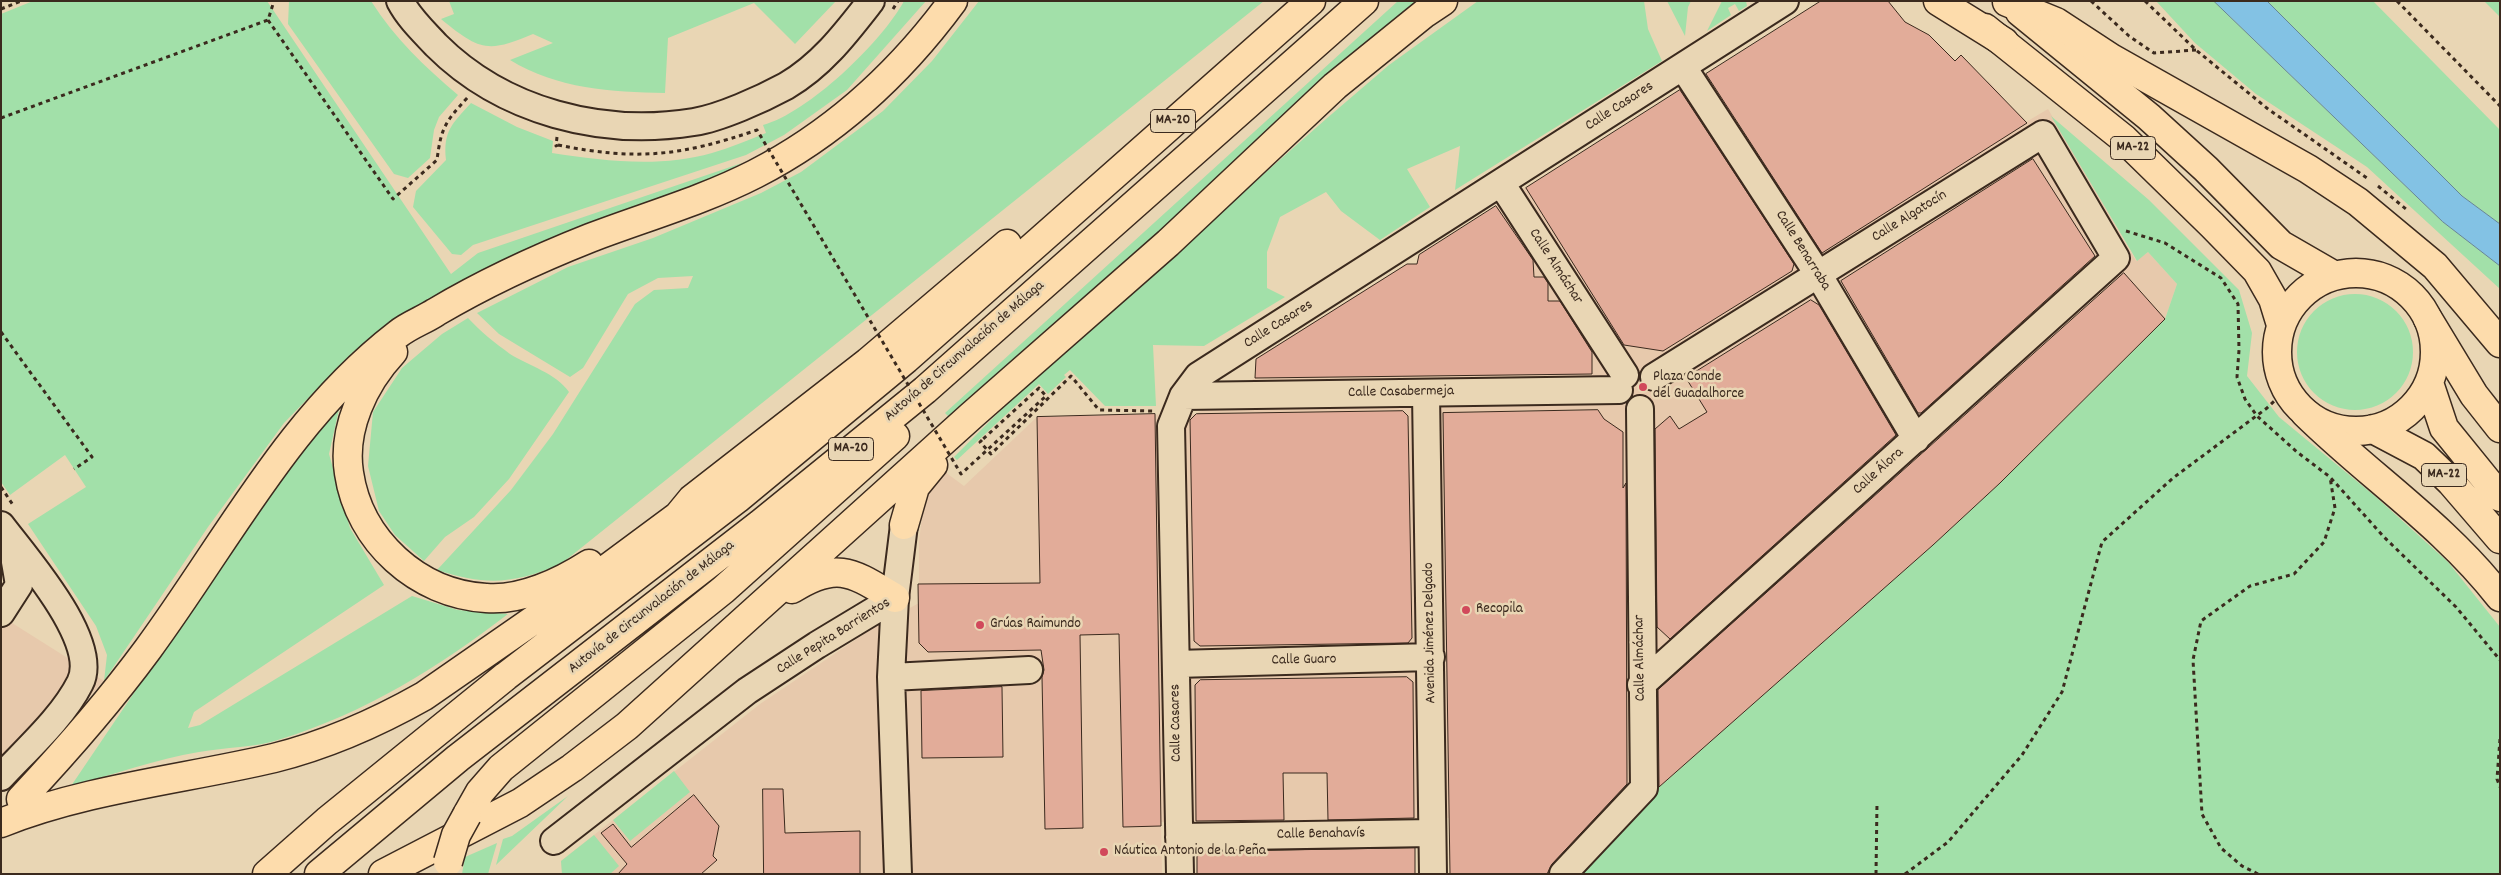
<!DOCTYPE html>
<meta charset="utf-8">
<style>
body{margin:0}
#map{position:relative;width:2501px;height:875px;overflow:hidden;background:#e9d6b4;font-family:Dekko,sans-serif}
canvas{display:block}
.frame{position:absolute;inset:0;border:2px solid #3b2a1e;pointer-events:none}
</style>
<div id="map">
<canvas width="2501" height="875"></canvas>
<div class="frame"></div>
</div>
<script>
const g = document.querySelector('canvas').getContext('2d');
g.lineJoin = 'round';
function fill(path, color) {
  g.fillStyle = color;
  g.fill(path, 'evenodd');
}
function stroke(path, color, width, dash) {
  g.strokeStyle = color;
  g.lineWidth = width;
  g.lineCap = dash ? 'butt' : 'round';
  g.setLineDash(dash || []);
  g.stroke(path);
}
function drawText(font, color, halo, rows, align = 'center') {
  g.font = font + ' Dekko,sans-serif';
  g.lineWidth = 5;
  g.setLineDash([]);
  g.textBaseline = 'middle';
  g.strokeStyle = halo;
  g.fillStyle = color;
  for (const [text, x, y, turn = 0] of rows) {
    g.save();
    g.translate(x, y);
    g.rotate((+turn || 0) * Math.PI / 180);
    g.textAlign = isNaN(turn) ? turn : align;
    if (halo) g.strokeText(text, 0, 0);
    g.fillText(text, 0, 0);
    g.restore();
  }
}
fill(new Path2D(`
 M1821,1H1888L1905,22L1929,35L1955,61L1961,55L1976,70L1970,76L1982,87L1988,81L2001,94L1995,101L2009,114L2014,109L2026,122L2048,109L2136,261L2148,252L2177,284L2165,319L2000,483L1933,545L1656,790L1574,874H1450L1449,818L1161,822L1162,874H562L561,861L760,704L873,628L919,603V542L924,500L945,472L964,486L1037,417L1196,414L1255,378L1256,359L1407,264H1417L1419,255L1423,252Z
 M1,616L104,681L1,793Z`), '#e7c9ac');
fill(new Path2D(`
 M33,1H267L451,274L478,253L742,163L716,177L439,293L353,352L284,423L208,527L104,681L107,655L96,626L28,524L86,487L65,455L10,495L1,482V14Z
 M289,1H371C395,39 425,67 458,95L439,117L434,130L430,158L408,178L394,174L288,24Z
 M449,1H836L795,44L754,3L668,38L665,93C611,92 558,89 510,60L553,43L533,34C488,53 480,51 441,19L454,14Z
 M904,1H926L847,90L784,135L746,155L473,245L461,255L452,254L413,207L416,191L446,160C443,131 452,124 471,103L517,127L553,141L552,153C604,161 660,168 712,153C730,148 748,140 766,133L763,125C808,113 882,42 904,1Z
 M979,1H1264L561,564C513,584 487,586 437,570L511,490L553,434L635,304L654,290L688,288L693,276L658,278L628,294L583,368L570,377L499,334L477,313L568,267L653,238L761,193L801,172L883,111L932,61Z
 M1398,1H1426L1328,82L950,418L945,413Z
 M1478,1H1644L1648,29L1662,61L1455,190L1460,146L1407,169L1430,207L1380,240L1341,211L1326,192L1280,217L1267,252V288L1285,297L1204,346L1153,345L1156,406H1105L1070,370L1064,375L1066,377L1048,394L1039,384L957,460L954,457L1033,378L1326,119L1389,65Z
 M1667,1H1691L1688,7L1685,36Z
 M1722,1H1746L1747,6L1739,11L1735,4L1728,8L1731,15L1707,31Z
 M2156,1H2214L2443,222L2500,266V289L2367,167L2256,94L2195,43Z
 M2267,1H2373L2500,130V224L2462,196Z
 M2484,1H2500V17Z
 M2051,116L2149,200L2239,290L2252,333L2247,376L2279,417L2376,497L2448,562L2500,627V874H1574L1656,790L1933,545L2000,483L2165,319L2177,284L2148,252L2137,261Z
 M2297 352a58 58 0 1 1 116 0a58 58 0 1 1-116 0Z
 M468,318C481,332 495,343 510,354C529,366 556,373 569,392L509,479L474,517L445,537L424,561L395,535L379,511L368,466L373,412L402,368L442,334Z
 M340,405L329,454L350,528L384,585L194,712L188,728L200,725L412,596L458,610L508,614C439,667 365,713 281,739C255,748 225,747 199,752C156,759 113,775 71,786L255,514L325,421Z
 M674,771L690,792L630,841L613,820Z
 M568,796L496,865L503,839L512,836Z
 M594,835L619,866L610,874H562L561,861Z
 M497,843L488,874H462L465,857Z`), '#a2e0a9');
const water = new Path2D(`
 M2214,1H2267L2462,196L2500,224V266L2443,222Z`);
fill(water, '#83c2e4');
stroke(water, '#668595', 1);
const building = new Path2D(`
 M1821,1H1888L1905,22L1929,35L1955,61L1961,55L2027,123L1822,253L1706,74Z
 M1680,90L1794,264L1792,271L1663,351L1624,345L1526,188Z
 M2033,159L2095,256L1921,413H1918L1841,281Z
 M1496,206L1533,260L1534,277H1544L1548,283V301H1560L1592,352V374L1255,378L1256,359L1407,264H1417L1419,255Z
 M2124,273L2165,319L2000,483L1933,545L1659,787L1658,690Z
 M1811,300L1819,305L1896,435L1670,639L1657,627L1655,429L1670,416L1679,429L1707,412L1686,378Z
 M1598,410L1604,419L1623,432V488L1626,483L1627,784L1552,864L1547,874H1450L1443,413Z
 M1403,411L1408,416L1412,638L1408,643L1200,646L1194,641L1190,420L1196,414Z
 M1155,414L1161,826L1123,827L1119,634L1080,635L1083,828L1045,829L1042,677L1044,670L1041,650L928,652L919,643L918,584L1040,583L1037,417Z
 M1407,677L1413,682L1414,818L1328,820L1327,773H1283L1284,820L1196,821L1195,685L1200,680Z
 M1002,687L1003,757L922,758L921,691Z
 M763,789H783L785,833L860,831V874H764Z
 M694,795L719,826L713,856L717,860L701,874H618L627,864L601,833L613,824L631,847Z
 M1415,848V874H1197V852Z`);
fill(building, '#e2ac99');
stroke(building, '#3b2a1e', 1);
const minor = new Path2D(`
 M400,1C409,18 423,31 436,45C503,112 602,137 694,122C720,118 762,99 786,86C822,65 846,33 871,1
 M1683,67L1818,274L1916,439
 M1501,183L1625,375
 M1426,393L1433,874
 M1183,396L1619,390
 M1,525C25,557 101,642 80,683C63,717 27,749 1,777
 M1,613L19,585L14,556L10,545
 M1176,664L1431,657
 M891,677L1029,670
 M1641,685L2116,258L2043,134L1654,377
 M1179,837L1432,833
 M554,841L747,691L817,645L895,598
 M898,874L891,677L895,598L904,525
 M1180,874L1171,426L1183,396L1198,376L1785,1
 M1563,874L1644,788L1640,409`);
const major = new Path2D(`
 M2020,12L2149,117L2206,169L2281,245L2333,275
 M1985,28L2124,139L2212,225L2257,271L2273,299L2281,325
 M2277 352a79 79 0 1 1 158 0a79 79 0 1 1-158 0Z
 M2429,383L2444,428L2500,497
 M2373,429L2424,456L2451,482L2500,539`);
const highway = new Path2D(`
 M1938,1L2004,42
 M2007,2L2056,22L2111,58L2308,169L2358,202L2435,266L2500,343
 M2428,319L2474,395L2500,428
 M393,352C364,383 342,429 349,473C359,541 418,594 486,598C521,601 561,582 589,564
 M2305,413C2369,476 2444,525 2500,597
 M904,525L915,487L933,465
 M792,589C838,560 853,573 895,598
 M21,799C66,751 109,702 148,649C228,540 289,418 398,334C409,325 424,320 436,312C485,283 537,259 590,238C645,217 702,201 755,174C835,133 900,73 953,1
 M467,815L480,792L501,768L723,590L895,436
 M1,823C85,789 185,779 274,758C326,745 378,722 424,696L597,576L678,516L692,499L868,362L1007,244
 M267,874L327,821L506,676L737,499L906,359L1311,1
 M319,874L458,758L760,524L925,390L1364,1
 M383,874L520,803L572,768L627,726L971,416L1168,243L1335,86L1425,13L1443,1`);
stroke(minor, '#3b2a1e', 30);
stroke(major, '#3b2a1e', 31);
stroke(highway, '#3b2a1e', 31);
stroke(new Path2D(`
 M2091,1L2129,36L2154,53L2196,50
 M2145,1L2196,50L2268,109L2367,178
 M2397,1L2500,106
 M1,9L21,1
 M893,9L898,1
 M268,20L393,199L437,160C441,127 446,121 468,97
 M1,118L268,20L274,1
 M557,137L556,146L558,145
 M2378,186L2406,209
 M2126,231L2165,243L2221,278L2238,304L2239,350L2237,377L2245,399L2257,416L2297,452L2330,477L2384,537L2456,607L2500,660
 M1,332L92,457L74,469
 M982,440L980,442L991,454L1071,376L1099,410L1154,411
 M1,487L13,505
 M2500,739L2497,779L2500,787
 M1876,874L1877,803
 M1905,874L1948,842L2022,755L2062,692L2102,542L2173,478L2267,408L2286,390
 M2258,874L2242,866L2221,848L2202,814L2193,660L2201,621L2250,586L2294,574L2324,542L2335,508L2330,477`), '#3b2a1e', 3, [4, 4]);
stroke(minor, '#e9d6b4', 26);
stroke(major, '#fddcac', 28);
stroke(highway, '#fddcac', 28);
const highwayBridge = new Path2D(`
 M448,862L456,835L467,815`);
stroke(highwayBridge, '#3b2a1e', 31, []);
stroke(new Path2D(`
 M558,145C637,161 681,156 757,130L961,474L1046,396L1039,388L982,440`), '#3b2a1e', 3, [4, 4]);
stroke(highwayBridge, '#fddcac', 28);
for (const [x, y, r, color] of [
 [1643,387,5,"#d1495b"],
 [1466,610,5,"#d1495b"],
 [980,625,5,"#d1495b"],
 [1104,852,5,"#d1495b"]
]) {
  const dot = new Path2D();
  dot.arc(x, y, r, 0, 2 * Math.PI);
  g.fillStyle = color;
  g.fill(dot);
  stroke(dot, '#e9d6b4', 2);
}
for (const [x, y, w] of [
 [1173,121,45],
 [2133,148,45],
 [851,449,45],
 [2444,475,45]
]) {
  const box = new Path2D();
  box.roundRect(x - w / 2, y - 11.5, w, 23, 4);
  g.fillStyle = '#e9d6b4';
  g.fill(box);
  stroke(box, '#3b2a1e', 1);
}
drawText('bold 14px', '#3b2a1e', null, [
 ["MA-20",1173,121],
 ["MA-22",2133,148],
 ["MA-20",851,449],
 ["MA-22",2444,475]
]);
drawText('15px', '#3b2a1e', '#e9d6b4', [
 ["Calle Casares",1620,107,-33],
 ["Calle Algatocín",1910,217,-32],
 ["Calle Benarraba",1802,251,58],
 ["Calle Almáchar",1555,267,57],
 ["Calle Casares",1279,325,-32],
 ["Autovía de Circunvalación de Málaga",965,352,-41],
 ["Calle Casabermeja",1401,393,-1],
 ["Calle Álora",1879,472,-42],
 ["Autovía de Circunvalación de Málaga",652,608,-38],
 ["Avenida Jiménez Delgado",1431,633,-91],
 ["Calle Pepita Barrientos",834,637,-32],
 ["Calle Almáchar",1641,658,-91],
 ["Calle Guaro",1304,661,-1],
 ["Calle Casares",1177,723,-91],
 ["Calle Benahavís",1321,835,-1]
]);
drawText('15px', '#3b2a1e', '#e9d6b4', [
 ["Plaza Conde",1653,378],
 ["del Guadalhorce",1653,395],
 ["Recopila",1476,610],
 ["Grúas Raimundo",990,625],
 ["Náutica Antonio de la Peña",1114,852]
], 'left');
</script>
